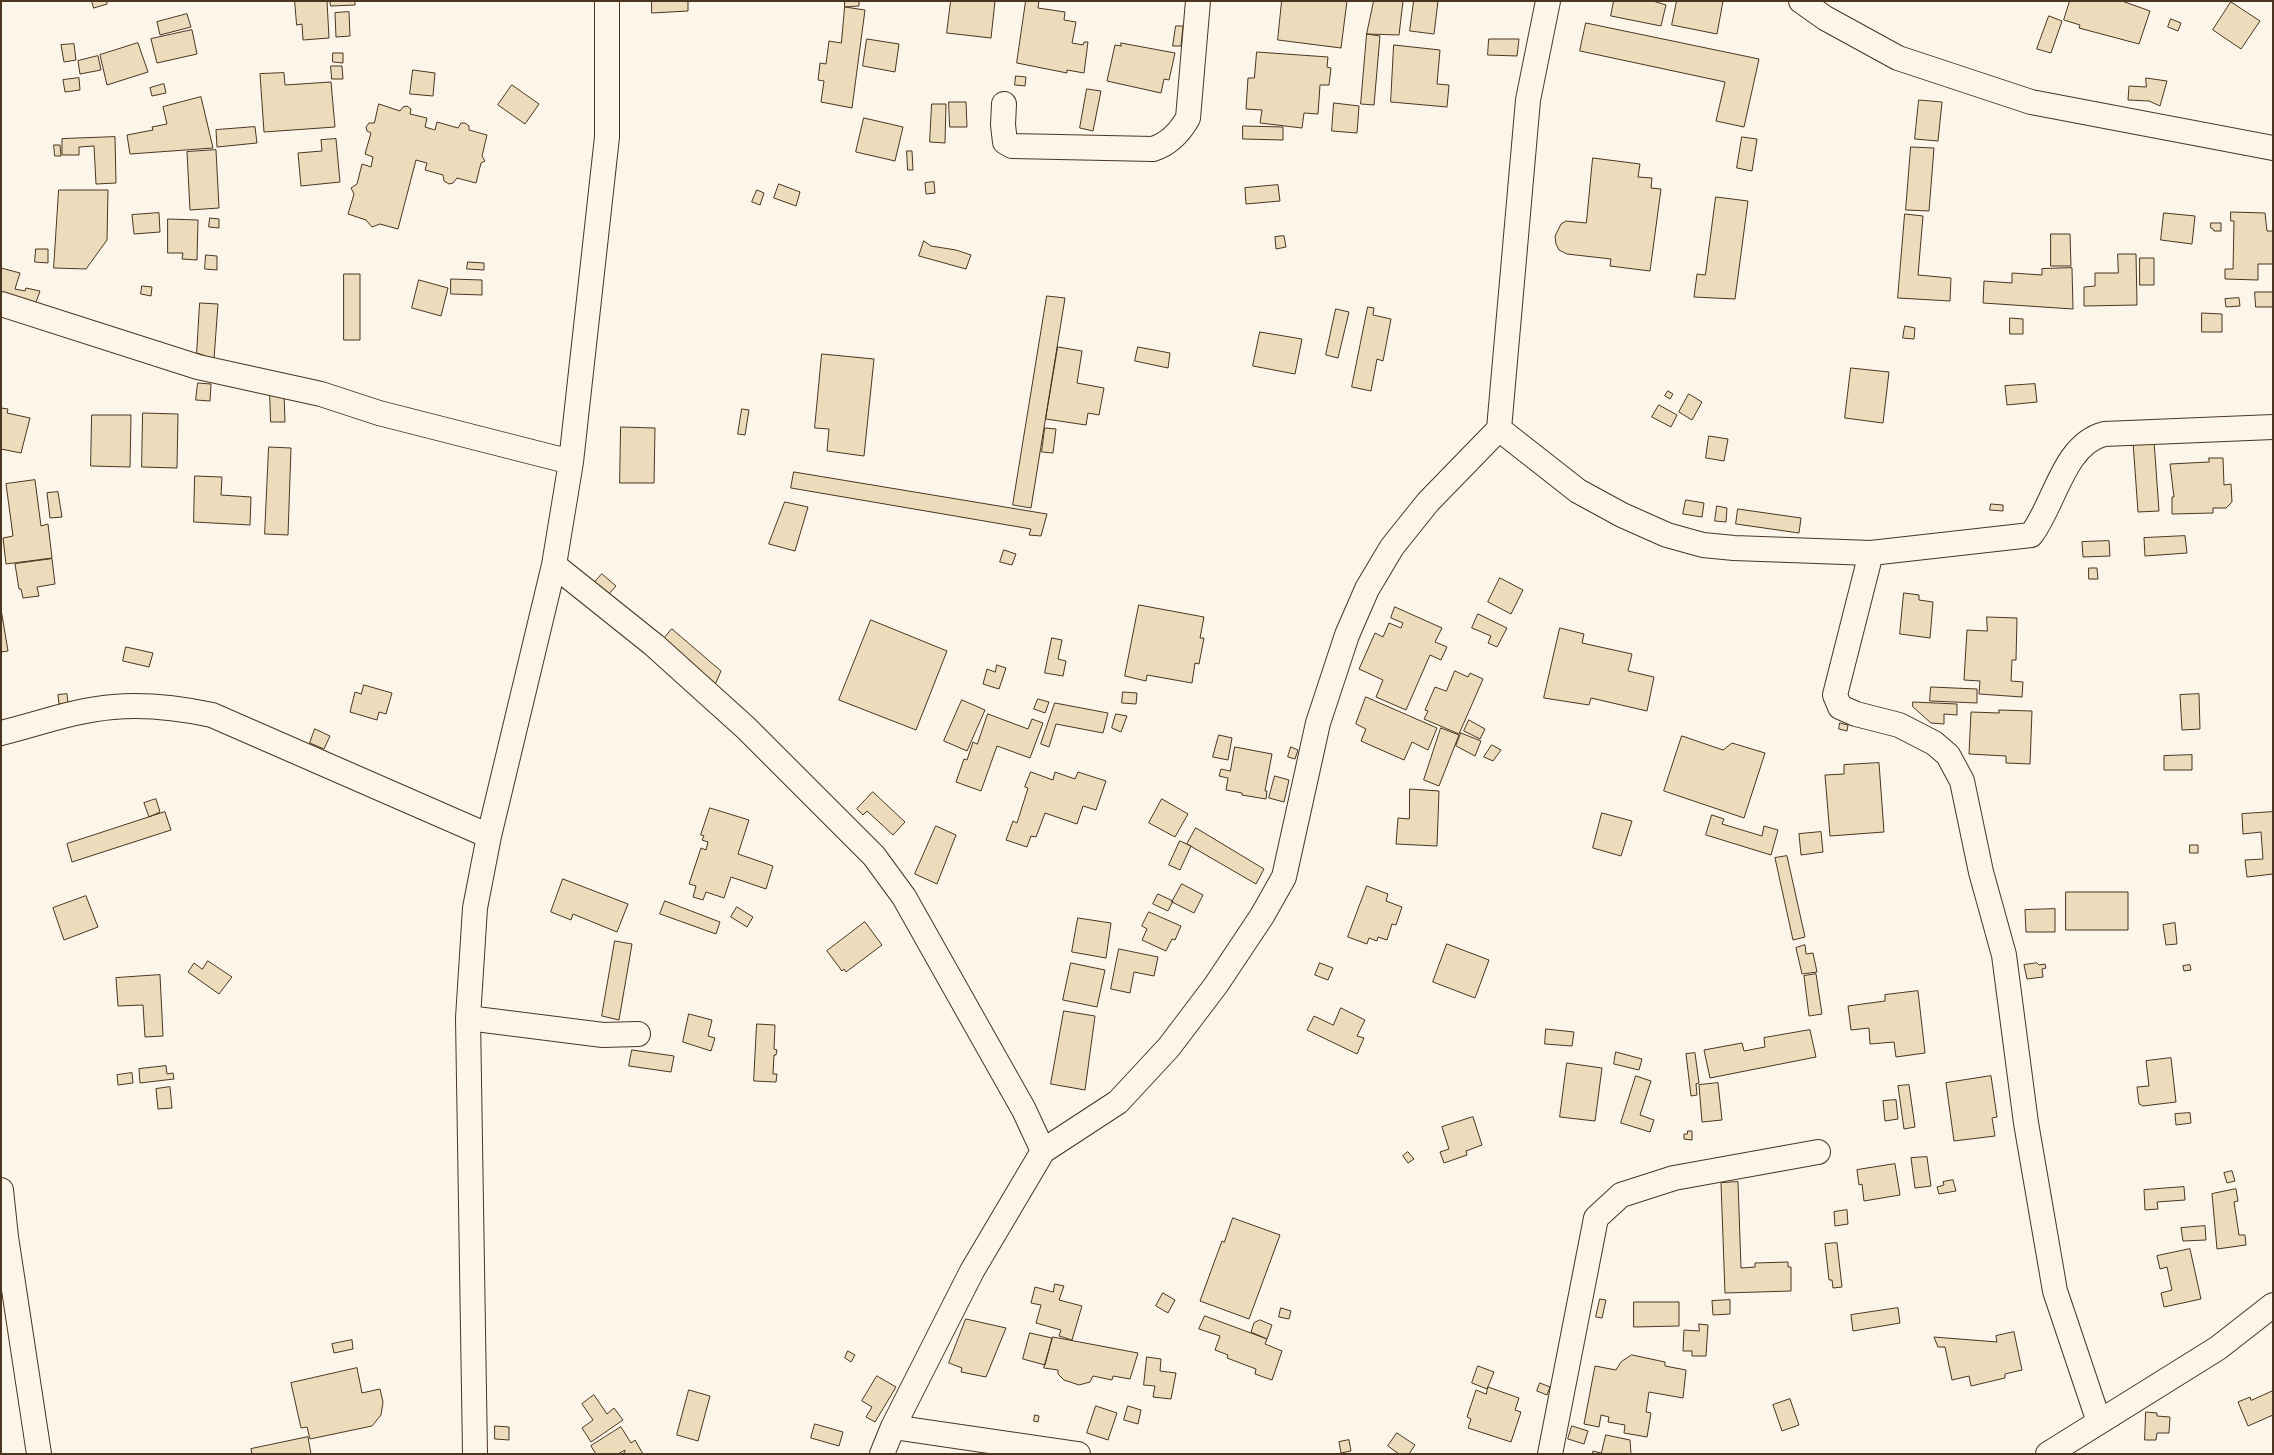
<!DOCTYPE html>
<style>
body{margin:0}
#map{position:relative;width:2274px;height:1455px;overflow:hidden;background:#fbf6e9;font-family:"Roboto Condensed",sans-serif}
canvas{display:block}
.frame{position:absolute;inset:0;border:2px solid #4a3520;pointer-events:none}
</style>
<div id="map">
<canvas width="2274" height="1455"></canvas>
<div class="frame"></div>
</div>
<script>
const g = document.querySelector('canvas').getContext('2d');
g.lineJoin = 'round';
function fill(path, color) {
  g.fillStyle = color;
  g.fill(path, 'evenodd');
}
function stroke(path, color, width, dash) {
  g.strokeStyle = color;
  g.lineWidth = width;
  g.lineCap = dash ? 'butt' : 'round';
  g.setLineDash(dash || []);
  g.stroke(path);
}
const building = new Path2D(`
 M92,1H107V4L94,8Z
 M295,1H327L329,38L303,40L302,24L297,25Z
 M330,1H355V5L331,6Z
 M652,1H688V11L652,13Z
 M845,1H859V6L845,7Z
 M951,1H995L991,38L947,33Z
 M1026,1H1039L1038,8L1065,12L1064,20L1076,22L1072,43L1083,45L1084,42H1088L1084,73L1067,70V73L1017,63Z
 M1282,1H1347L1341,48L1278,40Z
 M1374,1H1403L1399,35L1367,34Z
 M1414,1H1438L1434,34L1410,31Z
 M1614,1H1653L1666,5L1661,26L1611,16Z
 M1677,1H1723L1717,34L1672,25Z
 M2070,1H2122L2150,11L2139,44L2079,28L2080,25L2064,20Z
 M2231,2L2260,21L2241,49L2213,30Z
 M845,7L865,10L852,108L821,102L824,81L818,80L820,63L826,64L829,41L841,43Z
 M349,12L350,36L336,37L335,13Z
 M187,14L191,27L160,35L157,22Z
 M2049,16L2062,21L2051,53L2037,49Z
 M2171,19L2181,23L2178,31L2168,27Z
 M1586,23L1759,59L1744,127L1716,121L1725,82L1580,51Z
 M1176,26H1183L1181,46H1173Z
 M192,30L197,54L157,63L151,39Z
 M1367,34L1380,36L1374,105L1361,104Z
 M867,39L899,44L895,72L863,66Z
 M1489,39H1519L1517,56L1488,55Z
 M138,43L148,72L107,85L100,55Z
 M1121,43L1175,53L1169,80L1164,79L1161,93L1107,81L1115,45L1121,46Z
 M74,44L76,60L64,62L61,45Z
 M1394,45L1440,50L1437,84L1449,85L1447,107L1391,102Z
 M1257,52L1328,57L1327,67L1331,68L1329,85H1320L1318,114L1304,113L1302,128L1260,123L1262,110L1246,109L1248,78H1254Z
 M333,53H343V63L333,62Z
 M98,56L101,70L80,74L78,61Z
 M331,66H342L343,79H332Z
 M413,70L435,73L433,96L410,94Z
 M284,73L285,85L331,82L335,127L264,132L260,74Z
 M1016,76L1026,77L1025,86L1015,85Z
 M79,78L80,90L65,92L63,80Z
 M2146,78L2167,81L2160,106L2149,101L2128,100L2129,86L2146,87Z
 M164,84L166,93L152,96L150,88Z
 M512,85L539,104L525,124L498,105Z
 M1087,89L1101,91L1093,131L1080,128Z
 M201,97L213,148L130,154L127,135L153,130L152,127L167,124L163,107Z
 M1919,100L1942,102L1938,141L1915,139Z
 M949,102H966L967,127H950Z
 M1334,103L1359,106L1357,133L1332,131Z
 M379,104L400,111L403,107L407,106L411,109L410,114L427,118L425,127L435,130L437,122L458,128L461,123H465L469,126V130L487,135L482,156L485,161L481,163L476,183L457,178L453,183L449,184L444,181L443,175L425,170L427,163L416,160L398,229L380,224L372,227L366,220L348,214L354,194L351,188L357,184L362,164L371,167L373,157L365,154L371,133L367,131L366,127L369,123H374Z
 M932,104H946L945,143L930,142Z
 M864,118L903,127L895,161L856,152Z
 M1243,126L1283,127V140L1243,139Z
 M255,127L257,143L217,147L216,130Z
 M115,137L116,183L96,184L94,146L79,147V155H62V139Z
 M1742,137L1757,139L1752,171L1737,168Z
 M336,139L340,182L301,186L298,153L322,151L321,140Z
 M54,145H60L61,156H55Z
 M1911,147L1934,148L1929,211L1906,210Z
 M216,150L219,208L190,210L187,152Z
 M907,151H912L913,170H908Z
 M1593,158L1640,164L1638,177L1652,178L1651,188L1661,189L1650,271L1610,266L1611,259L1567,254L1559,250L1556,244L1555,236L1561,224L1566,221L1586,223Z
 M934,182L935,193L926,194L925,183Z
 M779,184L800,192L796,206L774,198Z
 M1278,185L1280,201L1246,204L1245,188Z
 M59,190H108L107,240L86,269L54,268Z
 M757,190L764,193L760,205L752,202Z
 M1716,197L1748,201L1735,299L1694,297L1697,274L1705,275Z
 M2231,212L2265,213L2267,231H2273V264H2258V280L2225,279V269H2233L2234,221H2231Z
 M159,213L160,232L134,234L132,215Z
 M2164,213L2195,216L2192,244L2161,240Z
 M1905,214L1923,216L1918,275L1951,278L1950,301L1898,298Z
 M210,218L219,219V228L209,227Z
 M168,219L198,220L197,260L182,259L183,253H168Z
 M2211,223H2221V231H2214L2213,229L2211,228Z
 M2051,234H2070L2071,266H2051Z
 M1284,236L1286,247L1276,249L1275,237Z
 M924,241L931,246L956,250L971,255L966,269L919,256Z
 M36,249H48V263L35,262Z
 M2118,254H2136L2137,305L2084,306V287L2095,286V273H2118Z
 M206,255L217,256V270L205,269Z
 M2140,258H2154V285H2140Z
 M468,262L484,263V270L467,269Z
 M1,268L20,273L15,289L25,291L26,288L40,291L35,305L1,295Z
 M2072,268L2073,309L1983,303L1984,281L2012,283V273L2042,275V269Z
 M344,274H360V340H344Z
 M451,279L482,280V295L451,294Z
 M419,280L448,288L441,316L412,308Z
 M142,286L152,287L151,296L141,294Z
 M2255,292H2273V307H2256Z
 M1047,296L1065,298L1031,508L1013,505Z
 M2239,298L2240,306L2226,307L2225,299Z
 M200,303L218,304L214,359L197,353Z
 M1368,307L1374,308L1373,315L1391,319L1383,361L1377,359L1371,391L1352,387Z
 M1336,309L1349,312L1338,358L1326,355Z
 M2202,313L2222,314V332H2202Z
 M2010,318L2023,319V334H2010Z
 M1905,326L1915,328L1914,339L1903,338Z
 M1260,332L1302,339L1295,374L1253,366Z
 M1058,347L1082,351L1077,383L1104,388L1099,415L1088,413L1086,425L1046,419Z
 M1138,347L1170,353L1168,368L1135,361Z
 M822,354L874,359L864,456L827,451L829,429L815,428Z
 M1851,368L1889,372L1883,423L1845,418Z
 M198,383L211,384L210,401L196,400Z
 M2035,384L2037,402L2007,405L2005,386Z
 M1668,391L1673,394L1670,399L1665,396Z
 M270,393H284L285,422H271Z
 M1689,394L1702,402L1692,420L1679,412Z
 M1659,405L1677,415L1671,427L1652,417Z
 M1,408L8,409L7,413L30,418L21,453L1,449Z
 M742,409L749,410L745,435L738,434Z
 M143,413L178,414L177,468L142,467Z
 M92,415H131L130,467L91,466Z
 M621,427L655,428L654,483H620Z
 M1045,428L1056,429L1053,453L1042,452Z
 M1709,436L1728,439L1724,461L1706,458Z
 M2154,441L2159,511L2138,512L2133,442Z
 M269,447L291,448L288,535L265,534Z
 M2209,458H2223L2224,485L2231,484L2232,502L2226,508H2213V513L2172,514V497H2174L2170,464L2209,462Z
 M794,472L1047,514L1041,536L1029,535L1031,529L791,488Z
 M195,476L222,477L221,495L251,497L250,525L194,522Z
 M35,480L41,526L48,524L52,558L6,564L3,538L13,536L6,484Z
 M58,492L62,517L50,518L47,493Z
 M1686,500L1704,503L1702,517L1683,514Z
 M785,502L808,507L795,551L769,544Z
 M1991,504L2003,505V511L1990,510Z
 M1717,506L1727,508L1726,522L1715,521Z
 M1738,509L1801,518L1799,533L1736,524Z
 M2185,536L2187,553L2145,556L2144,538Z
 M2109,541L2110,556L2083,557L2082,542Z
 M1004,550L1016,554L1012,565L1000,562Z
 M52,559L55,584L37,587L39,596L23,598L21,589H19L15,564Z
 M2089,568H2097L2098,579H2089Z
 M602,574L616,586L608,595L594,583Z
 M1500,578L1523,590L1511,614L1488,602Z
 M1904,593L1919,595V600L1933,602L1930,638L1900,634Z
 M1139,605L1204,617L1200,638H1204L1199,664L1195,663L1192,683L1147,675L1146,681L1125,676Z
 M1395,607L1442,628L1435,642L1447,647L1441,660L1430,655L1406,710L1376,697L1383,680L1359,669L1375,633L1383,637L1389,623L1401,628L1403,623L1391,618Z
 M1,609L8,651L1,652Z
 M1478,614L1507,628L1497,647L1488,643L1491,636L1472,628Z
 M1987,617L2017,618L2016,660H2012L2011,681L2023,682L2022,697L1979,694L1980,681L1964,680L1967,630L1987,631Z
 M871,620L947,651L916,730L839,700Z
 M1560,628L1584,634L1582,643L1632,654L1628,671L1654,677L1647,711L1591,698L1589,705L1544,698Z
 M672,629L721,671L714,687L662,641Z
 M1052,638L1062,640L1058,659L1066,661L1063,676L1045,673Z
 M126,647L153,653L149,667L123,661Z
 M997,665L1006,668L999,689L983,684L987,669L995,672Z
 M1455,671L1468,677L1470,673L1483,679L1459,734L1424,719L1428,711L1425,710L1435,687L1446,691Z
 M364,685L392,693L386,714L379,712L377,720L350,712L355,692L361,694Z
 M1931,687L1977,689V703L1930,701Z
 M1123,692L1137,693L1136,704L1122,703Z
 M67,694L68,703L59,704L58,695Z
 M2199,694L2200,729L2182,730L2180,695Z
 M1366,697L1437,728L1428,750L1412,742L1404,760L1361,741L1366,729L1356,724Z
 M1038,699L1049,702L1045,713L1034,709Z
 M962,700L985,710L967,751L944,741Z
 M1913,702L1957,704V715L1944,714V724L1931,723L1913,707Z
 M1055,703L1108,713L1103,733L1056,724L1049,747L1041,744Z
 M1999,710L2032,711L2030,764L2006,763V756L1969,754L1971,712L1999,713Z
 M988,714L1028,729L1032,719L1043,723L1030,758L997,746L981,791L956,782L964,759L967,760L973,742L977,744Z
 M1116,714L1127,716L1121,732L1112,728Z
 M1469,720L1485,729L1480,739L1464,731Z
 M1840,723L1848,725L1847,731L1839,729Z
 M1441,728L1459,735L1439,786L1424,780Z
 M315,729L330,736L324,749L310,743Z
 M1461,733L1481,741L1475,756L1456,746Z
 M1219,735L1232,738L1228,760L1213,757Z
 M1682,736L1723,750L1732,743L1765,753L1744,818L1664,791Z
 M1492,745L1501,750L1493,761L1484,757Z
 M1235,747L1272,754L1265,791H1267L1266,799L1242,795V793L1226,790L1228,778L1219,776L1221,769L1230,771Z
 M1291,747L1298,750L1295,759L1288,757Z
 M2192,755V770H2164V756Z
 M1879,763L1884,832L1830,836L1825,775L1844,774V765Z
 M1031,772L1053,780L1055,772L1075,779L1078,772L1106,781L1096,810L1083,806L1077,824L1045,813L1036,837L1031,836L1027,847L1006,840L1013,821L1017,823L1028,788L1025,787Z
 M1275,776L1289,780L1284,802L1269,798Z
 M1410,789L1439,791L1437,846L1396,844L1398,818L1409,819Z
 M873,792L905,822L893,835L867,811L863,815L857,809Z
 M156,799L160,812L149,817L144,803Z
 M1162,799L1188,814L1175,837L1149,823Z
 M710,808L749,820L738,854L773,866L766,889L731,877L724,898L706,892L703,900L693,897L696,886L689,884L701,848L706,850L708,842L702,840L704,836L701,835Z
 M165,812L171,830L72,862L67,844Z
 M2273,812V874L2247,877L2245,860L2263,859L2261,832L2243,834L2242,814Z
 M1602,813L1632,821L1621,856L1593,848Z
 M1712,815L1724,819L1722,824L1762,836L1764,826L1778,830L1771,855L1706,835Z
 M936,826L956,835L937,884L915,874Z
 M1196,828L1264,869L1256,884L1187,844Z
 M1821,832L1823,852L1801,855L1799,834Z
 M1180,841L1191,846L1180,870L1169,865Z
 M2190,845H2198V853H2190Z
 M1787,856L1805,937L1793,940L1775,858Z
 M563,879L628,904L617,932L573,914L571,920L551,912Z
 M1182,884L1203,895L1194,913L1172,902Z
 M1367,886L1388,894L1386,901L1402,907L1396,925L1392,924L1387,940L1378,937L1377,941L1369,938L1367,944L1348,937Z
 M2066,892H2128V930H2066Z
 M1158,894L1173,901L1168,911L1153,904Z
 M86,896L98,927L64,940L53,908Z
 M665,901L720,922L716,934L660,914Z
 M737,907L753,917L747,927L731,917Z
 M2055,909V932H2026L2025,910Z
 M1149,912L1181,926L1175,940L1172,939L1166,951L1142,940L1147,929L1142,926Z
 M1078,918L1111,923L1106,958L1072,952Z
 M865,922L882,945L846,972L844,969L842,971L827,951Z
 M2175,923L2177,944L2166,945L2163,925Z
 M615,941L632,944L619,1020L602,1016Z
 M1447,944L1489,960L1475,998L1433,982Z
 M1805,945L1806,954L1813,953L1817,972L1802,974L1796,948Z
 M1119,949L1158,957L1154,976L1134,972L1130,993L1111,989Z
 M208,961L232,977L219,994L188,972L194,963L202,969Z
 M1071,963L1105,970L1097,1007L1063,1000Z
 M1320,963L1333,968L1328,980L1315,975Z
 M2037,963L2039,965L2045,964L2046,968L2042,969L2043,977L2027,979L2024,965Z
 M2190,965L2191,970L2184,971L2183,966Z
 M1816,974L1822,1014L1809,1016L1804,976Z
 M160,975L163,1036L145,1037L143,1005L118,1006L116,978Z
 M1918,991L1925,1053L1896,1057L1894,1042L1870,1044L1869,1028L1851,1030L1848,1006L1885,1001V995Z
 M1341,1008L1365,1020L1357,1036L1364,1038L1357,1054L1307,1030L1314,1016L1333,1025Z
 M1064,1011L1095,1016L1085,1090L1051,1084Z
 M689,1014L712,1020L708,1036L715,1038L711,1051L683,1042Z
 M757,1024L775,1025L774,1049L777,1050L776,1055H774L773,1074H777L776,1082L754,1081Z
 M1546,1029L1574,1032L1572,1046L1545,1044Z
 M1810,1030L1816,1057L1710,1078L1704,1050L1742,1043L1744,1051L1765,1047L1764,1038Z
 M632,1050L674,1056L671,1072L629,1066Z
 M1616,1052L1642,1059L1639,1070L1614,1064Z
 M1695,1053L1699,1083L1696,1084L1697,1095L1691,1096L1686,1054Z
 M2171,1058L2176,1102L2143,1106L2139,1104L2137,1087L2149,1086L2146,1061Z
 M1567,1063L1602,1068L1595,1121L1560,1117Z
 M166,1066L167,1074L173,1073L174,1079L140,1083L139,1069Z
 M132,1073L133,1083L118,1085L117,1075Z
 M1636,1076L1651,1081L1640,1115L1654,1120L1650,1132L1621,1123Z
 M1991,1076L1997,1117L1992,1118L1995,1136L1954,1141L1946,1083Z
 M1718,1083L1722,1120L1702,1122L1699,1085Z
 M1909,1085L1915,1127L1904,1129L1898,1086Z
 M170,1087L172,1108L158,1109L156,1089Z
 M1896,1100L1898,1119L1885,1121L1883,1101Z
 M2190,1113L2191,1123L2176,1125L2175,1114Z
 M1473,1117L1482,1145L1466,1151L1467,1155L1444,1163L1440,1152L1449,1149L1442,1127Z
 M1688,1131H1692V1140L1684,1139V1134H1687Z
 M1408,1152L1414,1159L1408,1163L1403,1156Z
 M1927,1157L1931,1186L1915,1188L1911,1158Z
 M1895,1164L1900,1195L1864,1201L1862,1184L1859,1185L1857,1170Z
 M2232,1171L2235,1181L2227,1183L2224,1173Z
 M1953,1180L1956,1191L1939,1194L1937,1187L1944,1185L1943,1182Z
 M1738,1182L1741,1268L1755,1267V1263L1788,1262V1267H1791V1291L1725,1293L1721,1183Z
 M2184,1187L2185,1200L2157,1202L2158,1209L2145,1210L2144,1190Z
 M2236,1189L2238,1201L2234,1202L2239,1235H2245L2246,1245L2217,1249L2212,1194Z
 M1847,1210L1848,1224L1835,1226L1834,1212Z
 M1233,1218L1280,1235L1249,1319L1200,1301L1222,1241L1224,1242Z
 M2205,1226L2206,1240L2183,1241L2181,1228Z
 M1837,1243L1842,1287L1833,1288L1832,1280H1829L1825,1244Z
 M2190,1249L2201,1299L2164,1307L2161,1293L2172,1290L2167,1267L2160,1269L2157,1256Z
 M1055,1284L1064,1286L1059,1300L1082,1306L1072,1340L1059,1336L1061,1330L1036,1323L1041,1305L1031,1303L1035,1287L1053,1292Z
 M1163,1293L1175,1300L1168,1313L1156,1306Z
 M1600,1299L1606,1300L1602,1318L1596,1317Z
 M1730,1300V1314L1713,1315L1712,1301Z
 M1634,1302H1679V1326L1634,1327Z
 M1281,1308L1291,1311L1289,1319L1279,1317Z
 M1898,1308L1900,1323L1853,1331L1851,1315Z
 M1205,1316L1267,1339L1265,1344L1282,1351L1272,1380L1255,1374L1256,1369L1227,1358L1228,1355L1215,1350L1220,1336L1199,1329Z
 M966,1319L1006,1328L986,1377L961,1372L962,1368L949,1363Z
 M1260,1320L1272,1325L1267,1339L1251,1332L1254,1323Z
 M1699,1324L1708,1325L1706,1356H1692V1351H1683L1684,1330L1699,1331Z
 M2014,1332L2022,1370L2005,1374V1378L1971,1386L1969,1376L1952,1380L1945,1347H1938L1934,1337L1997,1342L1996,1336Z
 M1030,1333L1052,1338L1045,1365L1023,1359Z
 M1053,1337L1138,1353L1130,1379L1113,1376L1112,1380L1093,1376L1090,1382L1079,1385L1064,1380L1058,1374V1370L1044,1368Z
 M352,1340L353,1349L334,1353L332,1344Z
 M848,1351L855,1355L851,1362L845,1358Z
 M1632,1355L1665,1362V1366L1686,1370L1683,1398L1649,1392L1646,1412L1651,1413L1647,1437L1624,1433L1625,1425L1608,1422L1609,1417L1601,1415L1599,1427L1584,1424L1595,1366L1616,1370L1621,1362Z
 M1147,1357L1161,1359L1160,1371L1176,1373L1171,1399L1153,1397L1155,1386L1144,1385Z
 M1478,1366L1494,1372L1487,1389L1472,1383Z
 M357,1368L362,1393L380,1389L383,1402L381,1415L372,1426L310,1439L307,1427L301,1428L291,1383Z
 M877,1376L896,1387L875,1422L866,1417L872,1407L862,1401Z
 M1540,1383L1550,1387L1547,1395L1537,1391Z
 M1488,1387L1519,1398L1515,1410L1521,1412L1511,1442L1468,1428L1471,1419L1467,1417L1476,1390L1486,1394Z
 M689,1390L710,1396L698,1441L677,1435Z
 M2273,1391V1415L2248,1426L2238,1402L2250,1397L2251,1400Z
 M594,1395L607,1414L614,1408L623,1420L591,1442L582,1428L593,1420L582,1404Z
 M1790,1399L1799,1425L1782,1431L1773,1405Z
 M1096,1406L1117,1413L1108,1440L1087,1433Z
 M1128,1406L1141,1410L1138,1424L1124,1420Z
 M2146,1412L2157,1413V1416L2170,1417L2169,1433H2157L2156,1440H2145Z
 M1035,1415L1039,1416L1038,1422L1034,1421Z
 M815,1424L843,1432L839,1446L811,1438Z
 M495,1426L509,1427V1440L495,1439Z
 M1572,1426L1588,1431L1584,1444L1568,1439Z
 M621,1427L631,1443L635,1440L643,1454H622L625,1452V1450L618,1454H596L591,1446Z
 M1397,1433L1415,1445L1409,1454H1399L1388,1446Z
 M1606,1435L1630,1440L1631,1454H1592L1593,1451L1601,1453Z
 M308,1437L311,1454H252L251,1449Z
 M1349,1440L1351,1451L1341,1453L1339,1442Z`);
fill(building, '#ecdcbc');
stroke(building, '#4a3520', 1);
const street = new Path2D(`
 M1801,1L1825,18L1898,58L2031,102L2273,148
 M1004,104L1003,125L1005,142L1012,146L1153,149C1169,144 1180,132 1188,118L1198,1
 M1,304L198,367L321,394L379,413L571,462
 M1499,429L1578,491L1622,515L1667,535L1703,545L1734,548L1871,553L2031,535C2055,504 2063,445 2104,434L2273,427
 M1871,553L1835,695L1840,707L1856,714L1899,725L1934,743L1948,755L1962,781L1981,872L2004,955L2026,1123L2055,1291L2099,1422
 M554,565L654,645L746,728L874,856L904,897L1024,1110L1043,1151
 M1,733C38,724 75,710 113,707C147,704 179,708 212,715L489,836
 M468,1018L603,1035L638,1034
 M1,1190L6,1237L39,1454
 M893,1427L1078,1454
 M475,1454L468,1018L475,908L489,836L554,565L571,462L607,137V1
 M882,1454L893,1427L972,1271L1043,1151L1118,1102L1169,1047L1216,985L1262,916L1284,877L1318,723L1347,635L1367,589L1392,547L1428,502L1499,429L1528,100L1548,1
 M1550,1454L1596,1218L1621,1195L1674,1178L1818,1152
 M2048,1454L2218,1348L2273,1305`);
stroke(street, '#4a3520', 26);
stroke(street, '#fbf6e9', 24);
</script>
